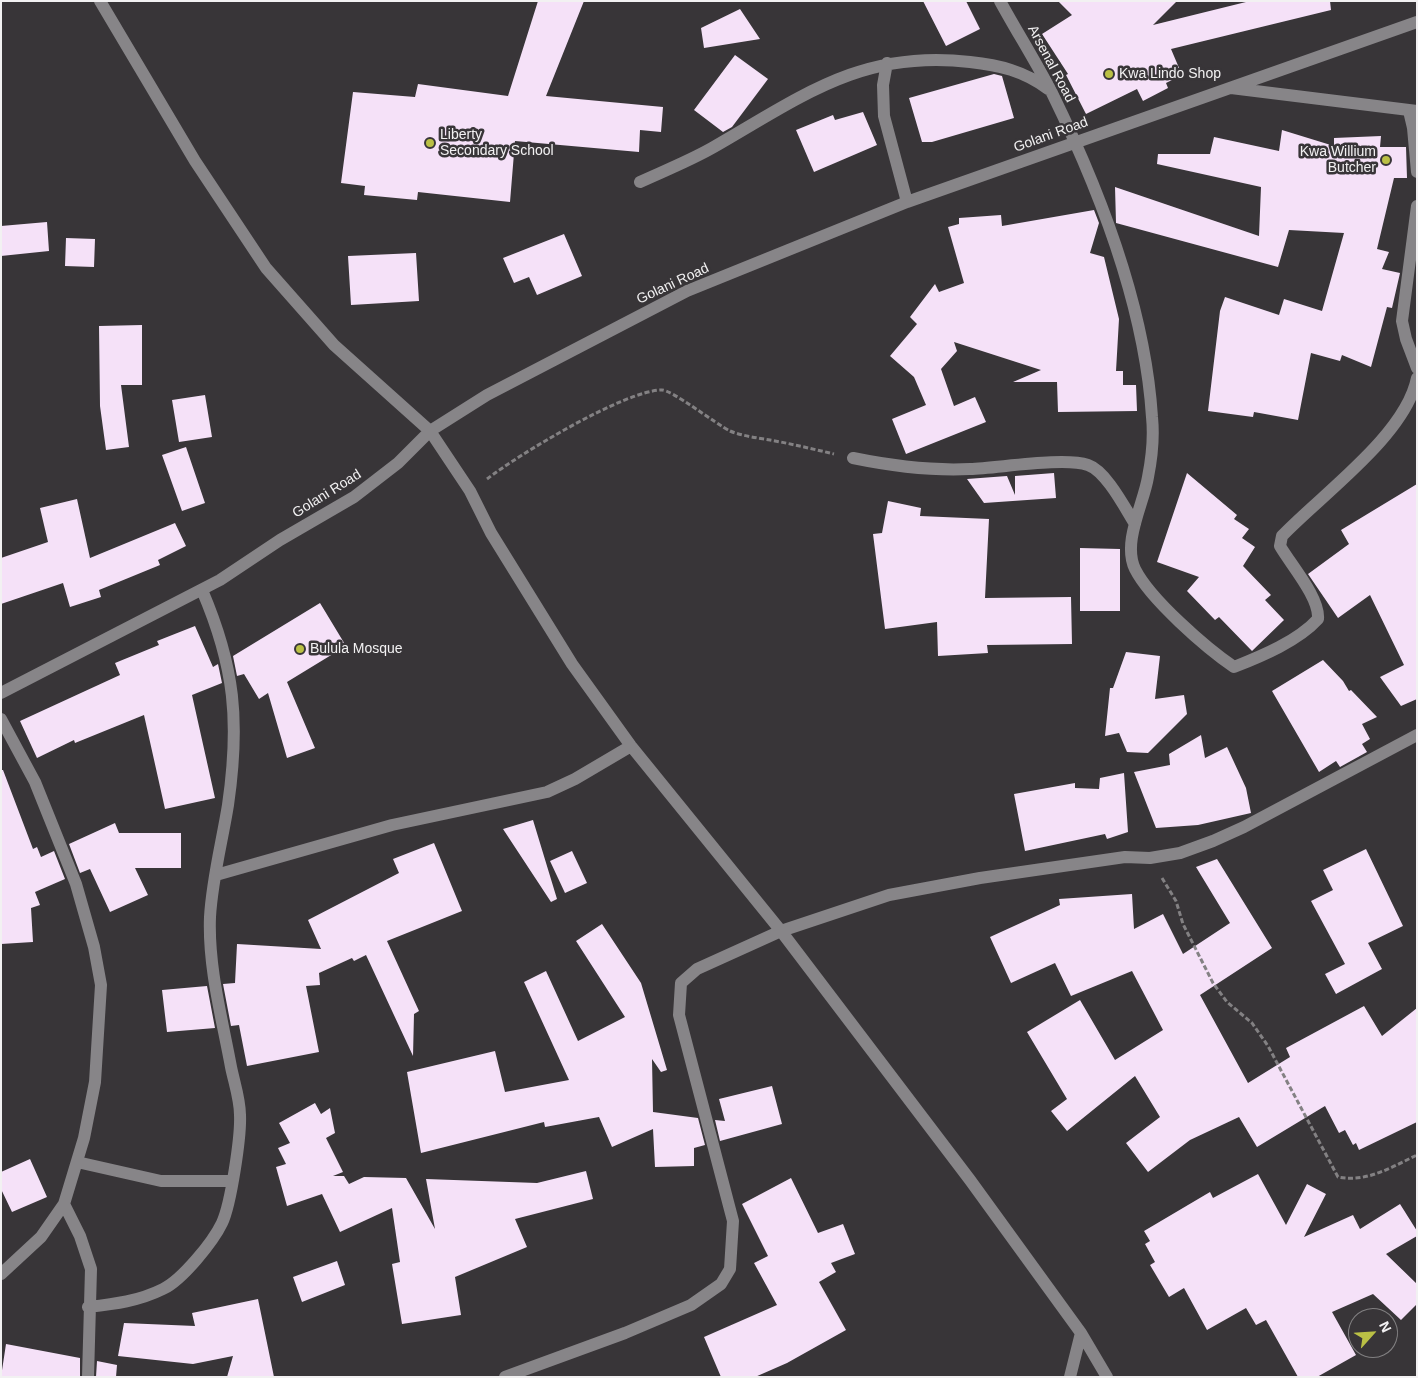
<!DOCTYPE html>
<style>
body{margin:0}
#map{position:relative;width:1418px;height:1378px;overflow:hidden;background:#383538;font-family:Arial,sans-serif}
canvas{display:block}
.frame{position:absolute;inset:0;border:2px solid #f2f1f2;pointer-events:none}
.north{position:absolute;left:1348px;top:1308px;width:50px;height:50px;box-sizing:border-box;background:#383538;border:1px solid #828082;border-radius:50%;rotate:64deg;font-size:14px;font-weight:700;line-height:20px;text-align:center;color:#f2f1f2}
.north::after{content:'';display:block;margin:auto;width:18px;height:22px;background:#bac045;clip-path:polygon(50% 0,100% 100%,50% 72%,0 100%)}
</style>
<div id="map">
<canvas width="1418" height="1378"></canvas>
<div class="frame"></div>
<div class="north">N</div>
</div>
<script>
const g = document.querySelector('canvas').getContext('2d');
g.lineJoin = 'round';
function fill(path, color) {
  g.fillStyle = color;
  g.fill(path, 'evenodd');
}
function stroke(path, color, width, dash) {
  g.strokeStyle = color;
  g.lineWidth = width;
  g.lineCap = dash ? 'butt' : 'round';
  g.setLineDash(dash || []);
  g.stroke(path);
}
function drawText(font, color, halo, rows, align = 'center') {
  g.font = font + ' Arial,sans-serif';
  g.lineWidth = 5;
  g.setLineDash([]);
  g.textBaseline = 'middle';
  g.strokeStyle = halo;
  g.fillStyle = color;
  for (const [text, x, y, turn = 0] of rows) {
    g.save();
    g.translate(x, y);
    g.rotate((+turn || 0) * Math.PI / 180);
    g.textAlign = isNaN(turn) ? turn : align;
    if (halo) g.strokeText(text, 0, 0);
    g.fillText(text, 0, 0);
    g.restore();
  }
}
fill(new Path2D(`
 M538,1H584L546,96L663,107L661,132L640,130L639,152L515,141L510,202L418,192L417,200L364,195L365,186L341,183L353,92L415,97L418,84L508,96Z
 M923,1H966L980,29L946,46Z
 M1058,1H1177L1153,25L1250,1H1330L1331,10L1171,49L1182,75L1166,83L1168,88L1143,101L1137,89L1086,114L1066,75L1068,74L1042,34L1072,15Z
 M740,9L760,39L704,48L701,28Z
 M735,55L768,79L732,127L723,132L694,110Z
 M994,74L1002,76L1014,118L932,142H922L909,98Z
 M863,112L877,145L814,172L796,130L833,115L835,120Z
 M1282,130L1334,146V138L1381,136L1380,147H1406L1407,178H1394L1377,249L1389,252L1382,269L1400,273L1392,308L1387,307L1371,367L1342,355L1340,361L1311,353L1298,420L1254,412L1253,417L1208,411L1220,311L1225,297L1279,315L1284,299L1322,311L1344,233L1289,230L1278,267L1116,223L1115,187L1259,236L1261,187L1157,164L1158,154H1210L1214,137L1279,151Z
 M1094,210L1099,223L1090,253L1104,257L1119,319L1116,371H1123V385H1136L1137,411L1058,412L1057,382H1013L1041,370L954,342L957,351L941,369L954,406L975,397L986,422L906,454L892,419L926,405L914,377L890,356L917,324L910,317L935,284L939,292L964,283L948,227L959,224V218L1001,215L1002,226Z
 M47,222L49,251L1,256V226Z
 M564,234L582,276L537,295L529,277L514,283L503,258Z
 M66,238L95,239L94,267L65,266Z
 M416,253L419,301L351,305L348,256Z
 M142,325V385H121L129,447L106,450L100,406L99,326Z
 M205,395L212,437L179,442L172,400Z
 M186,447L205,503L182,511L162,455Z
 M1054,473L1056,498L984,503L967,479L1007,476L1015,495V476Z
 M1187,473L1237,515L1234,519L1249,529L1242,538L1255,547L1243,566L1271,595L1265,600L1284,620L1252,651L1219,617L1215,620L1187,591L1199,577L1157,562Z
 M1417,484V699L1401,706L1380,677L1404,665L1370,595L1338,618L1308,574L1349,544L1341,530Z
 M77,499L90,558L175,523L186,546L158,560L160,565L99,590L101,597L70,607L63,583L1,604V558L48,542L40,508Z
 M888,501L921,508L920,516L989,519L985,598L1071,597L1072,644L987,645L988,653L938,656L937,622L885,629L873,534L882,533Z
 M1080,548L1120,549V611H1080Z
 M320,603L346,646L287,682L315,748L287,758L268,693L259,699L244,674L237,676L233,656Z
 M195,626L213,667L218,664L222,683L192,695L215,798L165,809L144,715L75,743L74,740L37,758L20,721L120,675L115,663L159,645L157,641Z
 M1126,652L1160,656L1155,699L1184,695L1187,714L1148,753L1127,752L1119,733L1105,736L1110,688H1113Z
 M1323,660L1343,681L1349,691L1351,690L1377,717L1362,724L1370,739L1362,744L1367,752L1340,767L1336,761L1319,772L1272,691Z
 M1201,735L1205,758L1227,747L1246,788L1251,813L1198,825L1156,828L1134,772L1170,765L1169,754Z
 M1,770H3L33,849L37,847L41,857L54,851L65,879L35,892L40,905L31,908L33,942L1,944Z
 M1124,773L1128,832L1107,839L1105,834L1025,851L1014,794L1075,783V788L1099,789L1100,778Z
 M533,820L557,899L551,902L503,829Z
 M115,823L119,833H181V868H135L148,895L110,912L90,869L80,873L69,844Z
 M434,843L462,911L387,941L419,1011L414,1014L413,1056L366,955L354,961L352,958L319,973L320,985L306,986L319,1052L247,1066L239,1025L231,1026L223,984L235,983L237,944L321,949L308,920L399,873L393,859Z
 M1366,849L1403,926L1368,943L1382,969L1336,994L1325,974L1345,964L1311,901L1333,890L1323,870Z
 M572,851L587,883L565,893L550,861Z
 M1217,859L1272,948L1200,995L1248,1083L1290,1057L1286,1048L1364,1006L1382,1036L1417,1008V1122L1359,1150L1356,1143L1353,1145L1345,1130L1339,1133L1325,1106L1257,1147L1239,1117L1190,1140L1148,1172L1126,1143L1160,1117L1135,1076L1067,1131L1051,1111L1067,1099L1027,1032L1080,1000L1115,1060L1163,1030L1132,971L1071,996L1055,963L1011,983L990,937L1060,905L1059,899L1132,894L1134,929L1163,914L1183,954L1230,923L1196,867Z
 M602,924L641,983L667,1070L661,1072L652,1059L653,1112L698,1118L705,1145L694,1148V1166L655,1167L653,1129L612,1147L599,1117L545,1127L544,1122L421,1153L407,1072L495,1051L505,1092L569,1080L524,982L546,971L578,1041L625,1017L576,941Z
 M207,986L215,1028L167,1032L162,990Z
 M772,1086L782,1124L720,1141L715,1120L725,1121L719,1099Z
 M315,1103L321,1114L330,1108L335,1133L326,1138L343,1172L333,1176H344L349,1184L364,1177L406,1178L435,1229L426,1179L537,1183L586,1171L593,1199L515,1219L527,1247L455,1277L461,1315L402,1324L392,1264L400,1262L392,1208L340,1232L322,1194L287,1206L276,1167L286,1164L278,1148L290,1143L279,1123Z
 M30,1159L47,1197L12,1212L1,1189V1172Z
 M1258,1174L1286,1225L1307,1184L1326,1194L1304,1237L1353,1215L1360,1229L1400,1204L1417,1231V1236L1386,1254L1417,1284V1304L1401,1320L1373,1294L1332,1312L1356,1355L1317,1377H1298L1266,1320L1256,1325L1246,1308L1207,1330L1184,1288L1169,1297L1150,1265L1155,1262L1145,1244L1150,1241L1144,1231L1210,1192L1213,1198Z
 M791,1178L818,1233L843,1224L855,1254L831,1263L836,1272L819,1282L846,1330L787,1363L755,1377H721L704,1337L777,1305L754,1263L768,1256L742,1204Z
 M337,1261L345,1285L302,1302L293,1277Z
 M258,1299L274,1377H227L233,1356L193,1364L118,1356L124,1323L195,1326L192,1313Z
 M6,1344L80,1358V1377H1Z
 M97,1361L117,1365L116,1377H96Z`), '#f5e1f8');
stroke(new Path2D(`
 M487,479C518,455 625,390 662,390C672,390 716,424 730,431C742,436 758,438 770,440C792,444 813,449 834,454
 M1162,878L1176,901L1183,924L1213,983L1227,1002L1252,1023L1268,1046L1338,1177C1366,1183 1392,1167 1417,1155`), '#838183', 3, [5, 2.5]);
stroke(new Path2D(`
 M100,1L195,161L266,268L334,345L430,431L470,491L491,533L572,664L631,746L781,931L970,1180L1081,1333L1107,1377
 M1000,1C1017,32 1036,62 1052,93C1100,191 1145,307 1152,417C1154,437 1152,457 1148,477C1144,503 1122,542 1135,569C1150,599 1206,648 1234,667C1262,656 1298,641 1318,619C1320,598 1291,565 1280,546L1282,536C1321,495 1406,435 1417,378
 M887,63L883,85L884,116L907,202
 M1231,88L1417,111
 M1409,111L1413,128L1417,172
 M640,182C664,171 689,161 712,148C801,97 862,49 970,62C999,65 1024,71 1048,89
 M1417,206L1402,321L1406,339L1417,368
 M853,458C892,466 930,471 970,469C999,468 1064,457 1088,465C1106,471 1125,508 1135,524
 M1,693L220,580L280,540L354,497L398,463L430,431L487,395L687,291L907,202L1417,22
 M1,719L35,782L76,884L94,947L101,985L95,1082L84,1138L64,1204L41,1237L1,1274
 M216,875L392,825L547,792L575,779L631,746
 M77,1162L161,1181H232
 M64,1204L80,1236L91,1269L88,1377
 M88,1307C115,1304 139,1301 163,1289C182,1280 213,1242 222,1223C231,1204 241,1136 240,1115C240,1099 234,1082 231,1067C222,1018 208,967 210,917C212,880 222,842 228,805C240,722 235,667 202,590
 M505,1377L625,1333L691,1305L721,1284L730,1269L733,1221L679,1015L681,983L697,969L781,931L889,895L980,878L1125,857L1150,858L1180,853L1213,841L1244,827L1417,735
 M1070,1377L1081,1333`), '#878588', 12);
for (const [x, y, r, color] of [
 [1109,74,5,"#bac045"],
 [430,143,5,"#bac045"],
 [1386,160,5,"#bac045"],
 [300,649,5,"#bac045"]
]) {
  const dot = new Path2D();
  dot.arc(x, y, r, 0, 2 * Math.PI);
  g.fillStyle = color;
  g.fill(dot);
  stroke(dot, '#383538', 2);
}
drawText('14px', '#f2f1f2', '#383538', [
 ["Arsenal Road",1051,64,62],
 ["Golani Road",1051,135,-20],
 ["Golani Road",673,284,-25],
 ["Golani Road",327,494,-32]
]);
drawText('14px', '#f2f1f2', '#383538', [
 ["Kwa Lindo Shop",1119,74],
 ["Liberty",440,135],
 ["Secondary School",440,151],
 ["Kwa Willium",1376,152,"right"],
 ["Butcher",1376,168,"right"],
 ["Bulula Mosque",310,649]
], 'left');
</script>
